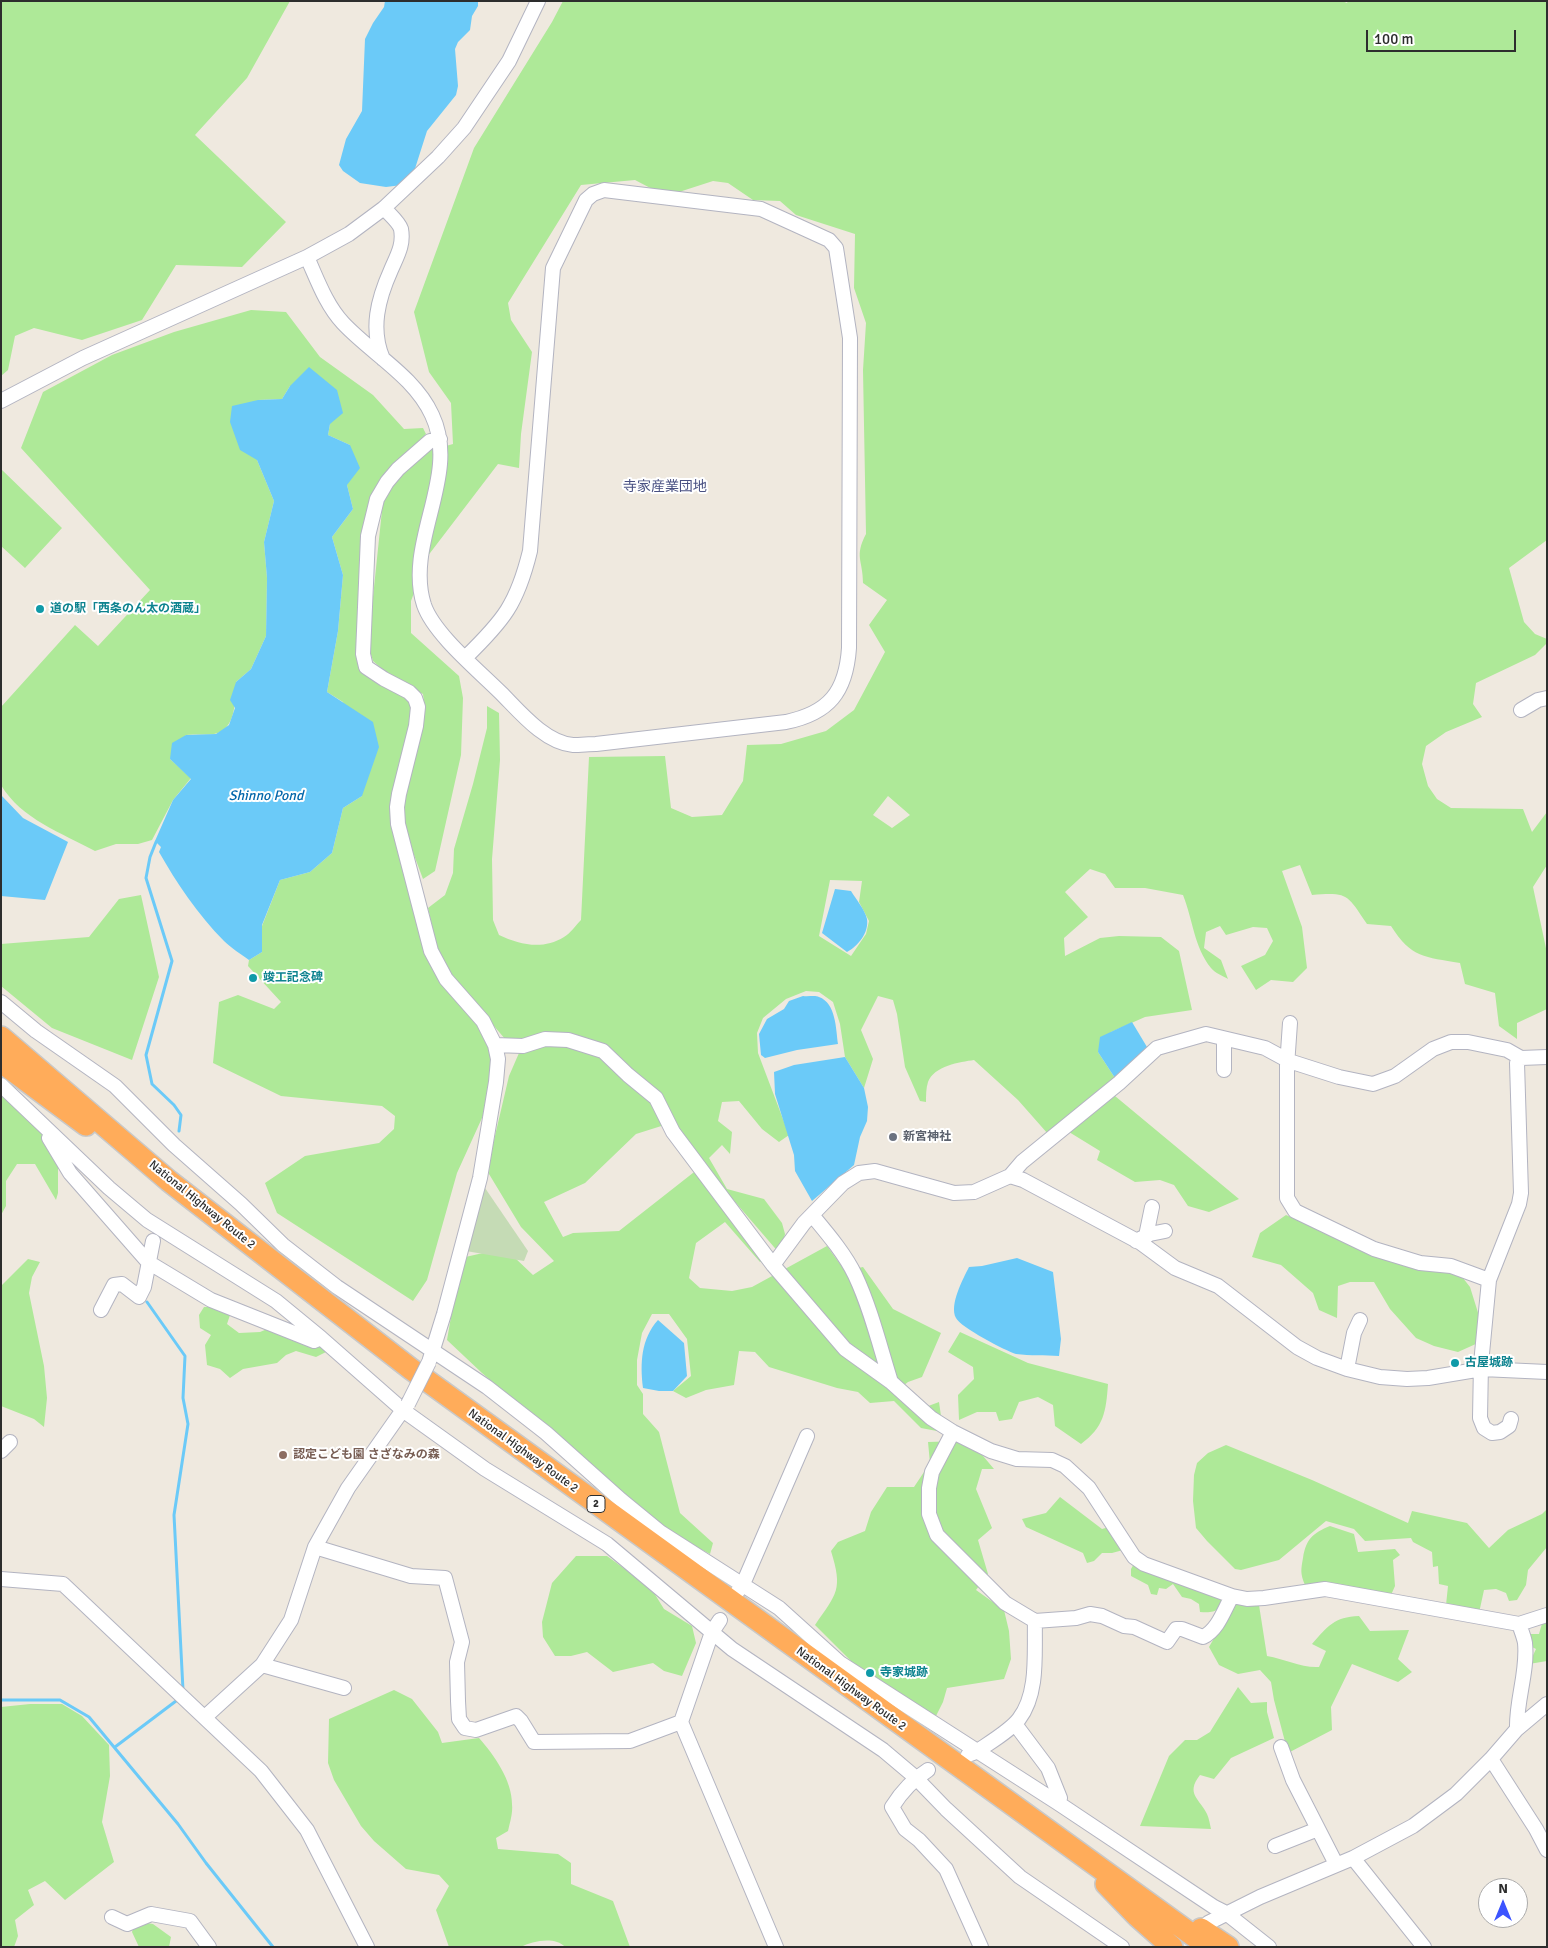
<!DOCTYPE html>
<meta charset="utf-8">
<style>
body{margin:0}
#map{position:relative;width:1548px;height:1948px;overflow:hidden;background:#efe9df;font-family:Signika,sans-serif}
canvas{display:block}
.frame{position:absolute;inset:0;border:2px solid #2d2d2d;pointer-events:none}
.north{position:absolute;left:1478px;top:1878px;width:50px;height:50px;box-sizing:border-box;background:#fff;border:1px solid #ababab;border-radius:50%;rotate:0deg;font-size:14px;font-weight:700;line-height:20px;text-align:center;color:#2d2d2d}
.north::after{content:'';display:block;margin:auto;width:18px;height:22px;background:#3c54ff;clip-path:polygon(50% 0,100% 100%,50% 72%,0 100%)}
.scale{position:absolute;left:1366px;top:30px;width:150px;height:22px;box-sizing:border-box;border:2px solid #2d2d2d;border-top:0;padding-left:6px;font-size:15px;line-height:18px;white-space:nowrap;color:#2d2d2d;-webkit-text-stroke:4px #fff;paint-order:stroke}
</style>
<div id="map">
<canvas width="1548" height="1948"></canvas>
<div class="frame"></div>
<div class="north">N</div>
<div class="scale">100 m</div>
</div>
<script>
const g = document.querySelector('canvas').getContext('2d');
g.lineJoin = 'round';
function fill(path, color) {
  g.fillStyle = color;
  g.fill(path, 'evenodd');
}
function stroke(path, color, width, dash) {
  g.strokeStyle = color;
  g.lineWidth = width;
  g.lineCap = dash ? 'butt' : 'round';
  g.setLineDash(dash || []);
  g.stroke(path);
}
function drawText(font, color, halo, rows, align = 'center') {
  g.font = font + ' Signika,"Noto Sans JP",sans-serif';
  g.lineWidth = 4;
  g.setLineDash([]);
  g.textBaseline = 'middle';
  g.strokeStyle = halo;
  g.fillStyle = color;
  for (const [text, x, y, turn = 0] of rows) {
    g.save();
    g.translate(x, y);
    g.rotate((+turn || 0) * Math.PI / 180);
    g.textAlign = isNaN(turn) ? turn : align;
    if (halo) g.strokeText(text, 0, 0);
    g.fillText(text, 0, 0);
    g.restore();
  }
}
fill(new Path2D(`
 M1,1H290L247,78L195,135L286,222L242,267L176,265L142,320L82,340L34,328L15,336L8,370L1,376Z
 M563,1H1342L1347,3L1348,1H1547V540L1509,568L1524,622L1535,634L1547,639V643L1535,655L1476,683L1473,704L1482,717L1446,732L1426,746L1422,764L1428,786L1437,799L1451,808L1523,809L1532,832L1547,812V865L1533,887L1547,953V1009L1517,1023V1039L1499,1026L1495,993L1465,984L1460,963C1425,957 1411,958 1391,926L1367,924C1347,895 1349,892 1312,895L1300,865L1282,871L1302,927L1307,968L1293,982L1271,980L1256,990L1241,966L1265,955L1273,941L1267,928L1253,927L1226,935L1220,926L1206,932L1204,948L1221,960L1228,979C1223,976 1215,973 1211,968C1194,947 1193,920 1183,895L1145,888H1115L1105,874L1090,869L1065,892L1088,917L1064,938L1065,956L1100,938L1119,936L1161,937L1179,951L1192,1010L1145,1017L1111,1032L1098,1052L1115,1078L1048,1134L1018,1100L974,1060C960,1062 934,1066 928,1082C926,1088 926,1096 926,1102L920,1101L905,1067L897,1014L893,1000L878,996L861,1030L873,1059L864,1088L845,1057L840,1024L833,1002L819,992L806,991L786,999L763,1018L757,1033L758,1053L789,1135L779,1142L762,1129L739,1101L722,1102L718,1121L732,1132L730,1154L722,1145L709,1158L727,1189L764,1199L782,1223L785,1234L780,1254L699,1160L674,1122L636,1134L585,1183L544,1202L563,1237L573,1233L619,1231L698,1169L765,1259L760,1262L725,1222L696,1243L689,1278L700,1288L732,1291L752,1287L827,1246L845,1271L863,1267L893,1309L941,1333L922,1377L908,1382L903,1386L915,1411L939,1402L941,1416L937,1431L921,1428L894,1401L870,1403L858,1392L837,1388L769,1367L755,1352L739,1351L734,1385L706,1390L686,1398L673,1391L691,1376L687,1339L669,1314H652L642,1333L637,1360V1385L643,1394V1414L659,1432L680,1513L713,1543L710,1554L664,1530L482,1373L447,1340L461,1258L483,1253L514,1257L533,1275L554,1261L521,1227L489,1174L490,1157L509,1076L519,1053L506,1040L449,974L436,944L428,908L445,895L453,873L454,849L473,784L487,728V706L499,713L500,760L492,859L493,920L499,935C520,945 543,950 564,937C570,934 576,925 581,920L589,757L665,756L671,808L692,817L722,815L743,781L747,745L781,744L826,731L854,710L885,652L869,625L887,600L863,583C863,560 854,557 866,534L863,370L866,323L854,288L855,234L796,215L780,201L753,200L728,183L713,181L679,192H658L635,180L581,185L508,303L511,320L532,352L521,434L519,468L498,464L427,557L411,601V633L459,676L463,698L461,755L435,871L423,879L408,839L402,807L425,712L423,694L396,681L373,661L368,645L384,491L428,451L453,444L451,403L429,372L414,312L474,148L552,22ZM888,796L910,815L892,828L873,815ZM830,880L862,881L859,902L869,921L866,934L851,956L819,936Z
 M251,310L286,312L320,357L373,395L404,429L423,428L426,434L395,467L374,497L359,654L407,695L414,707L398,767L393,807L428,952L480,1023L495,1060L487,1107L457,1173L427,1280L413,1301L277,1213L265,1183L305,1156L379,1143L394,1129L395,1116L382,1106L281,1096L213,1063L219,1002L238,995L274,1009L281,1002L248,966L249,960L262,952V926L280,880L310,872L332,853L343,808L362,796L343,702L327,692L338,631L343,575L332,537L353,509L347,485L350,445L328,435L330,424L290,386L282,399L258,400L257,460L274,501L264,542L267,578L266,636L251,669L236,682C235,699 237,730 214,734C205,735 195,734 186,735L170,759L191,778L173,800L152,840L138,844H116L95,851C62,833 21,819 1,785V707L75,625L98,646L150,590L21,448L43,392L112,355L174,332Z
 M1,469L62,528L25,568L1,546Z
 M141,895L159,977L132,1060L52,1028L1,986V944L89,937L119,899Z
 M1,1090L30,1114L58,1160V1193L56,1200L35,1164H17L6,1181V1206L1,1215Z
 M1115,1096L1239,1199L1209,1212L1188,1206L1174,1185L1160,1180L1135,1182L1097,1160L1100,1151L1069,1132Z
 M1286,1215L1371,1252L1459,1273L1470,1287L1480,1319L1478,1343L1458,1352L1434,1346L1416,1338L1390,1309L1374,1282H1350L1338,1286L1337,1318L1319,1310L1313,1293L1281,1265L1252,1257L1260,1233Z
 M28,1259L40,1262L32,1277L29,1293L44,1366L47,1398L44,1427L34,1419L1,1406V1286Z
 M204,1307H224L230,1315L227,1324L239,1333L260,1332L272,1327L330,1350L316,1357L296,1351L286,1355L277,1363L243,1369L230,1378L220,1369L207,1365L205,1345L211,1335L200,1328L199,1315Z
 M960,1332L1028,1363L1108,1384C1106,1412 1104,1427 1081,1444L1055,1426L1053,1405L1038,1397L1019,1402L1012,1419L999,1421L996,1412H977L959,1420L958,1395L974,1379L973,1367L948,1352Z
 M960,1441L978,1450L994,1469H982L976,1489L992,1528L978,1540L988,1574L976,1590L1004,1610L1009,1631L1011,1659L1004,1679L947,1688L943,1702L934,1720L857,1667L815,1625C837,1593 843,1590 831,1551L838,1542L865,1531L871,1512L887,1487H914L930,1463L928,1442Z
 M1226,1445L1312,1480L1408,1523L1412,1511L1467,1523L1489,1548L1508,1530L1542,1514L1547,1509V1547L1528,1570L1526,1585L1517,1600L1509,1601L1506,1593L1496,1589L1484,1590L1479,1613L1446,1605L1448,1586L1439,1584L1438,1566L1433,1567L1432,1552L1413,1542L1411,1538L1365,1541L1354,1529L1326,1521L1279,1560L1241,1570L1235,1569L1207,1541L1196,1528L1193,1501L1194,1475L1197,1463L1208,1453Z
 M1060,1497L1102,1529L1109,1527L1123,1550L1112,1553H1102L1094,1561L1087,1563L1083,1553L1026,1527L1022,1519L1046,1513Z
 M1330,1526L1354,1534L1358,1552L1395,1549L1400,1555L1393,1560L1395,1586L1391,1595L1333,1584L1305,1585C1300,1573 1301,1570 1303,1558C1306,1539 1313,1533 1330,1526Z
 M576,1556H607L651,1588L664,1609L692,1626L696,1643L682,1676L664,1671L653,1663L613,1672L587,1652L571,1656H555L543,1637L542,1622L552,1583Z
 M1135,1562L1227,1597C1218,1611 1217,1613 1200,1612L1199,1604L1191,1599L1182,1597L1173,1584L1166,1589L1159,1588L1157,1595L1151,1594L1148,1585L1131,1576V1569Z
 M1236,1600L1259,1605L1267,1656C1285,1659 1301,1668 1319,1667L1326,1651L1312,1644C1328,1626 1334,1617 1359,1616L1370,1631L1409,1630L1398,1659L1412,1672L1398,1682L1352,1664L1331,1707L1332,1730L1288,1753L1274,1700L1271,1682L1260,1670L1238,1674L1219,1665L1209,1647Z
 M1547,1618V1661L1529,1664L1536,1649L1528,1645L1530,1634H1539L1543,1620Z
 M1238,1687L1251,1703L1267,1702V1712L1274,1738L1231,1758L1214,1779L1200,1775C1185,1794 1200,1799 1207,1814C1209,1818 1210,1825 1211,1829L1140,1826L1169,1756L1185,1740H1197L1210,1732Z
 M394,1690L412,1699L438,1732L442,1743L479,1738C494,1755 512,1780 512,1804C513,1813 510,1822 508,1831L496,1838L498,1849L558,1854L571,1863V1884L613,1901L630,1947H565C555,1936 532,1941 521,1947H449L436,1910L449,1886L439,1875L406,1869L374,1841L361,1826L334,1780L328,1763L329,1719Z
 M30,1704H62L82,1716L109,1745L110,1776L102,1822L114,1862L65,1900L45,1881L28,1890L34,1905L15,1920L18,1936L14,1947H1V1707Z
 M135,1921L153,1924L171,1937L169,1947H139L132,1932Z`), '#aee998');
fill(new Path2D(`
 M483,1185L528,1251L524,1261L466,1251Z`), '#c5dbb5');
fill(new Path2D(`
 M385,1H478V6L472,16L470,30L458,42L455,49L458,86L456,95L427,131L412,178L402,185L386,187L360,183L343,171L339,165L346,139L362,111L365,39L373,23L384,7Z
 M309,367L337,390L343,413L330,424L328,435L350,445L360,468L347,485L353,509L332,537L343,575L338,631L327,692L373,722L379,747L362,796L343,808L332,853L310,872L280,880L262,925V952L249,960C241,954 231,948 224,941C198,915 176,882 159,852L161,847L155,841L173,800L191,779L170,759L172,743L186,735L216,734L229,725L235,708L230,700L236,682L251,669L266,636L267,578L264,542L274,501L257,460L240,450L230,422L232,406L258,400L282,399L290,386Z
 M1,795L23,818L68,842L45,900L1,896Z
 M835,889L851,891C856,899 865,910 867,919C869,933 858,946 847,952L822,933Z
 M803,996C808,997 815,995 819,997C836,1003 836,1029 838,1044L797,1050L765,1058L761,1055L759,1034L767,1019L784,1009L789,1001Z
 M1132,1022L1147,1047L1115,1078L1098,1052L1100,1037Z
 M845,1057L864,1088L868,1107L867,1121L860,1137L854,1165L812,1201L795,1171L794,1155L775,1094L774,1072L794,1065Z
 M1017,1258L1053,1272L1061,1339L1059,1356C1045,1355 1030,1356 1016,1354C1006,1351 960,1327 956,1318C949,1305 963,1279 969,1267L982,1266Z
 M658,1320L684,1343L687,1376L673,1391H659L643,1388C640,1363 641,1339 658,1320Z`), '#6bcaf8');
stroke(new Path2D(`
 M156,842L150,857L146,878L172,961L146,1055L152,1084L174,1105L181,1115L179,1131
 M147,1302L185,1356L183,1398L188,1424L174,1515L183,1690
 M1,1700H60L89,1717L178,1824L206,1863L273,1947
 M115,1747L176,1701`), '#6bcaf8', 3);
const minor = new Path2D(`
 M307,257C317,279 326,305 343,323C372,354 414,376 432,415C461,476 404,542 424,605C434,634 478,670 501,693C519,711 545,743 573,745C581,745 589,744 596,744L786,722C829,713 846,692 849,648L850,338L836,248L829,240L761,209L604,190L593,194L586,200L553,268L530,551C517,604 504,620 465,658
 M383,359C370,329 378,299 391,270C397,256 404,245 401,229C399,222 389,214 384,208
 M1,401L83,358L307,257L349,234L384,208L438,157L464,128L509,61L538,1
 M1521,710L1538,700L1547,698
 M1,1002L36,1031L115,1086L174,1145L241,1204L283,1245L337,1287L487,1387L546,1433L621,1500L660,1532L779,1608L840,1663L1058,1803L1214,1907L1226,1913L1269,1947
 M1290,1023L1287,1066V1198L1295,1211L1374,1249L1420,1263L1451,1266L1489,1280
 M1224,1039V1070
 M495,1045L523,1046L545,1039L568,1040L603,1051L628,1075L656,1098L673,1132L773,1265L845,1349L891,1382L931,1418L953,1432L991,1451L1017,1459L1052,1460L1065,1466L1089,1488L1134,1557L1144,1564L1232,1596L1247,1599L1264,1598L1325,1589L1519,1624L1547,1615
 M1,1085L109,1188L147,1220L276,1301L321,1338L404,1411L485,1469L607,1544L732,1649L883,1750L915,1777L946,1809L1020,1877L1122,1947
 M49,1138L70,1173L148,1262L211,1300L314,1341L321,1338
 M1010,1176L1023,1180L1141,1243L1175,1268L1218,1286L1297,1347L1317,1358L1347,1369L1380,1377L1407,1379L1428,1378L1482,1369L1547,1372
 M812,1215C827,1233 845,1254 855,1275C871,1309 880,1347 891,1382
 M1146,1236L1152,1207
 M1136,1241L1150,1234L1165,1231
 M773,1265L804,1223L843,1183L859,1173L875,1171L954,1193L974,1192L1010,1176L1022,1162L1119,1083L1157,1048L1206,1034L1265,1048L1289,1061L1339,1077L1373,1084L1395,1076L1433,1049L1451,1042H1468L1507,1050L1521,1058L1547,1057
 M101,1310L114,1285L122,1284L139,1297L144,1287L153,1241
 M430,1359L444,1314L480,1178L496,1082L498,1059L495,1045L483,1021L446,979L431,951L398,824L397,807L399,794L416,726L418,707L415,698L409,692L384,679L366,667L363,654L368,536L377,499L387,482L398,469L430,441L440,439
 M1347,1369L1354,1333L1360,1320
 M1511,1419L1509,1426L1500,1432L1492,1433L1484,1428L1480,1418L1481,1364L1489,1280L1519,1204L1521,1193L1517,1063L1521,1058
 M953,1432L932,1472L929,1488V1514L937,1535L1005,1603L1035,1621C1034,1652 1039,1693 1019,1719C1010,1731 989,1743 976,1752L968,1755
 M1,1451L10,1442
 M315,1547L411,1576L445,1578L462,1642L457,1662L458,1701L459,1719L465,1728L476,1730L516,1716L521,1721L534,1742L630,1741L681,1722
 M1,1579L63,1584L261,1771L307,1830L367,1947
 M738,1591L743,1584L807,1436
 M720,1620L712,1632L681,1722L776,1947
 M1035,1621L1076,1618L1090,1614L1102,1616L1124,1626L1134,1627L1167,1642L1176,1629H1182L1203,1637C1218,1630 1224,1610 1232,1596
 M262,1665L344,1688
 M205,1717L262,1665L291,1620L315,1547L348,1488L407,1404
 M1015,1724L1048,1768L1060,1798L1058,1803
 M1517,1729C1516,1700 1528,1672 1525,1643C1524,1637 1521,1630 1519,1624
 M1281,1747L1293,1780L1336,1864
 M1491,1759L1536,1829L1547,1850
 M928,1770C912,1780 902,1791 892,1807L905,1829L919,1840L946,1869L981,1947
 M1275,1846L1318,1829
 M1353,1858L1424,1947
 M112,1917L127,1924L151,1914L190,1921L209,1947
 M1208,1923L1260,1897L1353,1858L1413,1826L1456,1794L1491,1759L1517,1729L1547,1704`);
const highway = new Path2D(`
 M1,1037L169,1181L411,1369L1209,1947
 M1,1062L86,1125
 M1106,1884L1137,1916L1172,1947
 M1201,1929L1228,1947`);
stroke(minor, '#b3b4c1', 16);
stroke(highway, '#c8c8c8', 24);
stroke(minor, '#fff', 14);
stroke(highway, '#ffac5a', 21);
const minorBridge = new Path2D(`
 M408,1404L429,1362`);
stroke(minorBridge, '#b3b4c1', 16, []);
stroke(minorBridge, '#fff', 14);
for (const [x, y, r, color] of [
 [40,609,5,"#0f9aa8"],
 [253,978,5,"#0f9aa8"],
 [893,1137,5,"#6b7280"],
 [1455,1363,5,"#0f9aa8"],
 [283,1455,5,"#8d6e63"],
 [870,1673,5,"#0f9aa8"]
]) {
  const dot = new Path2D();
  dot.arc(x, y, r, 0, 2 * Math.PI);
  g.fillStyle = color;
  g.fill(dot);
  stroke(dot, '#fff', 2);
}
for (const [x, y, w] of [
 [596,1504,18]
]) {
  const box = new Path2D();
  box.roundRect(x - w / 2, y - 8.5, w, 17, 4);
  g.fillStyle = '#fff';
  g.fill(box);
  stroke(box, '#2d2d2d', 1);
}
drawText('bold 11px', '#2d2d2d', null, [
 ["2",596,1504]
]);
drawText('bold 12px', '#0d838f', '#fff', [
 ["道の駅「西条のん太の酒蔵」",50,609],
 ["竣工記念碑",263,978],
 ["古屋城跡",1465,1363],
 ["寺家城跡",880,1673]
], 'left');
drawText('bold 12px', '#5b616d', '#fff', [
 ["新宮神社",903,1137]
], 'left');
drawText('12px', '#2d2d2d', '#fff', [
 ["National Highway Route 2",202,1205,39],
 ["National Highway Route 2",523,1451,36],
 ["National Highway Route 2",851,1689,36]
]);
drawText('bold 12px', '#785e54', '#fff', [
 ["認定こども園 さざなみの森",293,1455]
], 'left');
drawText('14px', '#495082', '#fff', [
 ["寺家産業団地",665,487]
]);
drawText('italic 14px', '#0367ab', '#fff', [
 ["Shinno Pond",266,796]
]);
</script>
